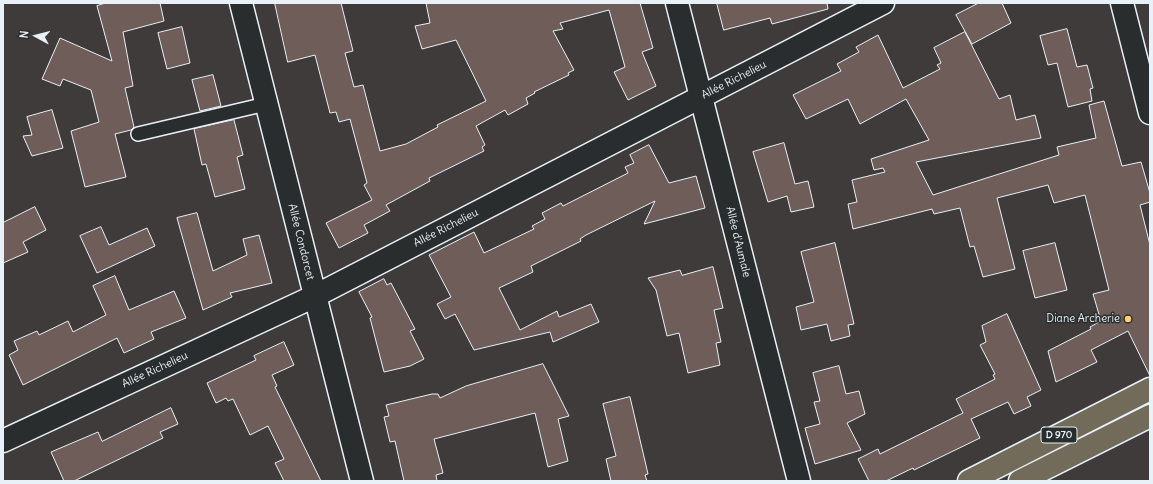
<!DOCTYPE html>
<meta charset="utf-8">
<style>
body{margin:0}
#map{position:relative;width:1153px;height:484px;overflow:hidden;background:#3f3b3b;font-family:Delius,sans-serif}
canvas{display:block}
.frame{position:absolute;inset:0;border:4px solid #e8f1f8;pointer-events:none}
.north{position:absolute;left:16px;top:16px;width:40px;height:40px;-webkit-text-stroke:3px #2a2d2e;paint-order:stroke;rotate:277deg;font-size:11px;font-weight:700;line-height:16px;text-align:center;color:#e8f1f8}
.north::after{content:'';display:block;margin:auto;width:14px;height:18px;background:#e8f1f8;clip-path:polygon(50% 0,100% 100%,50% 72%,0 100%)}
</style>
<div id="map">
<canvas width="1153" height="484"></canvas>
<div class="frame"></div>
<div class="north">N</div>
</div>
<script>
const g = document.querySelector('canvas').getContext('2d');
g.lineJoin = 'round';
function fill(path, color) {
  g.fillStyle = color;
  g.fill(path, 'evenodd');
}
function stroke(path, color, width, dash) {
  g.strokeStyle = color;
  g.lineWidth = width;
  g.lineCap = dash ? 'butt' : 'round';
  g.setLineDash(dash || []);
  g.stroke(path);
}
function drawText(font, color, halo, rows, align = 'center') {
  g.font = font + ' Delius,sans-serif';
  g.lineWidth = 3;
  g.setLineDash([]);
  g.textBaseline = 'middle';
  g.strokeStyle = halo;
  g.fillStyle = color;
  for (const [text, x, y, turn = 0] of rows) {
    g.save();
    g.translate(x, y);
    g.rotate((+turn || 0) * Math.PI / 180);
    g.textAlign = isNaN(turn) ? turn : align;
    if (halo) g.strokeText(text, 0, 0);
    g.fillText(text, 0, 0);
    g.restore();
  }
}
const building = new Path2D(`
 M106,3H160L164,21L123,32L133,86L125,88L134,127L131,130L115,134L126,177L85,187L71,131L99,122L91,90L63,79L60,86L42,79L60,38L112,61L97,6Z
 M275,3H341L353,51L345,53L354,87L363,85L380,151L406,144L438,127L437,125L486,101L456,40L422,49L415,26L430,23L426,3H640L653,48L642,52L656,86L628,100L614,72L625,67L609,10L560,23L563,29L553,31L574,70L568,73L569,75L534,92L535,93L526,98L528,104L508,115L505,110L476,126L485,145L482,147L484,151L429,178L430,181L386,205L390,211L364,225L368,233L339,248L326,223L372,200L364,185L367,183L350,119L339,122L336,112L330,113L315,55L288,62Z
 M717,3H827L828,9L772,24L770,18L724,30Z
 M979,3H1002L1011,23L972,44L956,15Z
 M182,27L190,63L167,69L158,33Z
 M1067,29L1077,67L1087,65L1093,88L1090,89L1092,101L1068,107L1057,63L1048,65L1040,36Z
 M965,32L999,99L1010,95L1016,120L1035,115L1041,138L916,162L933,195L1059,155L1057,147L1096,138L1089,105L1104,101L1122,166L1141,162L1150,193V202L1140,205L1150,245V376L1128,331L1091,350L1097,362L1056,382L1048,351L1091,329L1090,327L1101,321L1093,294L1109,290L1085,195L1054,203L1048,185L997,198L1015,269L983,277L974,246L970,247L960,208L934,214L932,209L853,229L848,204L857,202L852,180L885,172L883,168L874,170L871,159L929,140L906,99L860,124L848,99L806,119L793,95L841,71L837,64L859,52L856,47L878,35L903,88L940,69L937,65L941,63L934,48Z
 M213,75L221,106L200,111L192,80Z
 M52,110L63,148L32,156L23,136L32,135L27,117Z
 M234,120L243,155L237,157L245,189L215,197L206,164L202,165L194,129Z
 M784,143L795,184L808,181L814,207L791,212L787,196L768,202L753,152Z
 M649,145L669,183L696,176L705,208L644,224L655,201L586,235L580,239L581,241L531,266L533,272L499,288L520,330L557,311L559,317L591,304L599,322L553,342L550,332L474,350L455,314L445,319L437,304L451,297L429,255L474,232L484,253L534,229L532,226L545,219L542,213L561,203L563,206L628,173L625,167L634,163L630,155Z
 M35,207L46,230L23,242L28,252L3,263V223Z
 M197,213L213,271L247,255L243,239L259,235L272,283L230,293L232,297L203,310L177,218Z
 M101,227L109,245L147,228L155,246L97,273L80,236Z
 M835,243L854,324L848,325L850,336L831,341L827,324L801,330L796,307L814,302L801,252Z
 M1055,243L1067,290L1035,298L1023,251Z
 M713,267L723,308L714,310L721,342L716,343L720,365L688,373L679,333L667,336L656,290L648,278L680,270L682,275Z
 M115,276L129,310L174,291L186,318L151,332L154,339L124,353L117,338L23,385L9,355L18,350L14,341L37,331L39,335L68,321L73,332L106,315L93,286Z
 M384,279L387,285L391,283L415,329L410,331L424,359L410,366L384,372L370,318L372,317L359,292Z
 M1007,314L1041,390L1027,397L1031,406L1014,414L1008,402L971,419L980,438L914,470L913,468L886,481H869L858,459L878,449L880,454L963,413L956,399L995,379L993,375L995,374L980,345L986,342L982,326Z
 M284,342L294,365L272,375L277,386L275,387L321,481H284L275,463L284,459L268,426L250,435L233,399L228,401L226,398L216,403L207,383L256,360L254,356Z
 M543,364L569,416L558,419L568,461L548,467L535,413L434,439L443,473L436,475L437,481H404L395,441L390,442L384,417L389,416L386,405L432,394H438L440,398L466,386Z
 M839,366L846,394L859,391L865,414L847,423L861,450L815,464L805,428L820,424L814,402L820,401L813,373Z
 M630,397L648,474L645,475L647,481H611L606,459L616,456L603,404Z
 M171,408L178,424L160,432L163,438L74,481H64L51,452L98,432L102,441Z`);
fill(building, '#6f5d5a');
stroke(building, '#e8f1f8', 1);
const service = new Path2D(`
 M138,134L266,104`);
const minor = new Path2D(`
 M241,3L362,481
 M677,3L799,481
 M1122,3L1150,113
 M3,441L315,296L883,3`);
const primary = new Path2D(`
 M969,481L1150,389
 M1020,481L1150,416`);
stroke(service, '#e8f1f8', 16);
stroke(minor, '#e8f1f8', 25);
stroke(primary, '#e8f1f8', 25);
stroke(service, '#2a2d2e', 13);
stroke(minor, '#2a2d2e', 22);
stroke(primary, '#736b5a', 22);
for (const [x, y, r, color] of [
 [1128,319,4,"#ffd166"]
]) {
  const dot = new Path2D();
  dot.arc(x, y, r, 0, 2 * Math.PI);
  g.fillStyle = color;
  g.fill(dot);
  stroke(dot, '#2a2d2e', 1.5);
}
for (const [x, y, w] of [
 [1059,435,36]
]) {
  const box = new Path2D();
  box.roundRect(x - w / 2, y - 8, w, 16, 3);
  g.fillStyle = '#2a2d2e';
  g.fill(box);
  stroke(box, '#e8f1f8', 1);
}
drawText('bold 10px', '#e8f1f8', null, [
 ["D 970",1059,435]
]);
drawText('11px', '#e8f1f8', '#2a2d2e', [
 ["Allée Richelieu",734,80,-27],
 ["Allée Richelieu",446,228,-27],
 ["Allée Condorcet",301,242,76],
 ["Allée d'Aumale",738,242,76],
 ["Allée Richelieu",155,370,-25]
]);
drawText('11px', '#e8f1f8', '#2a2d2e', [
 ["Diane Archerie",1120,319]
], 'right');
</script>
